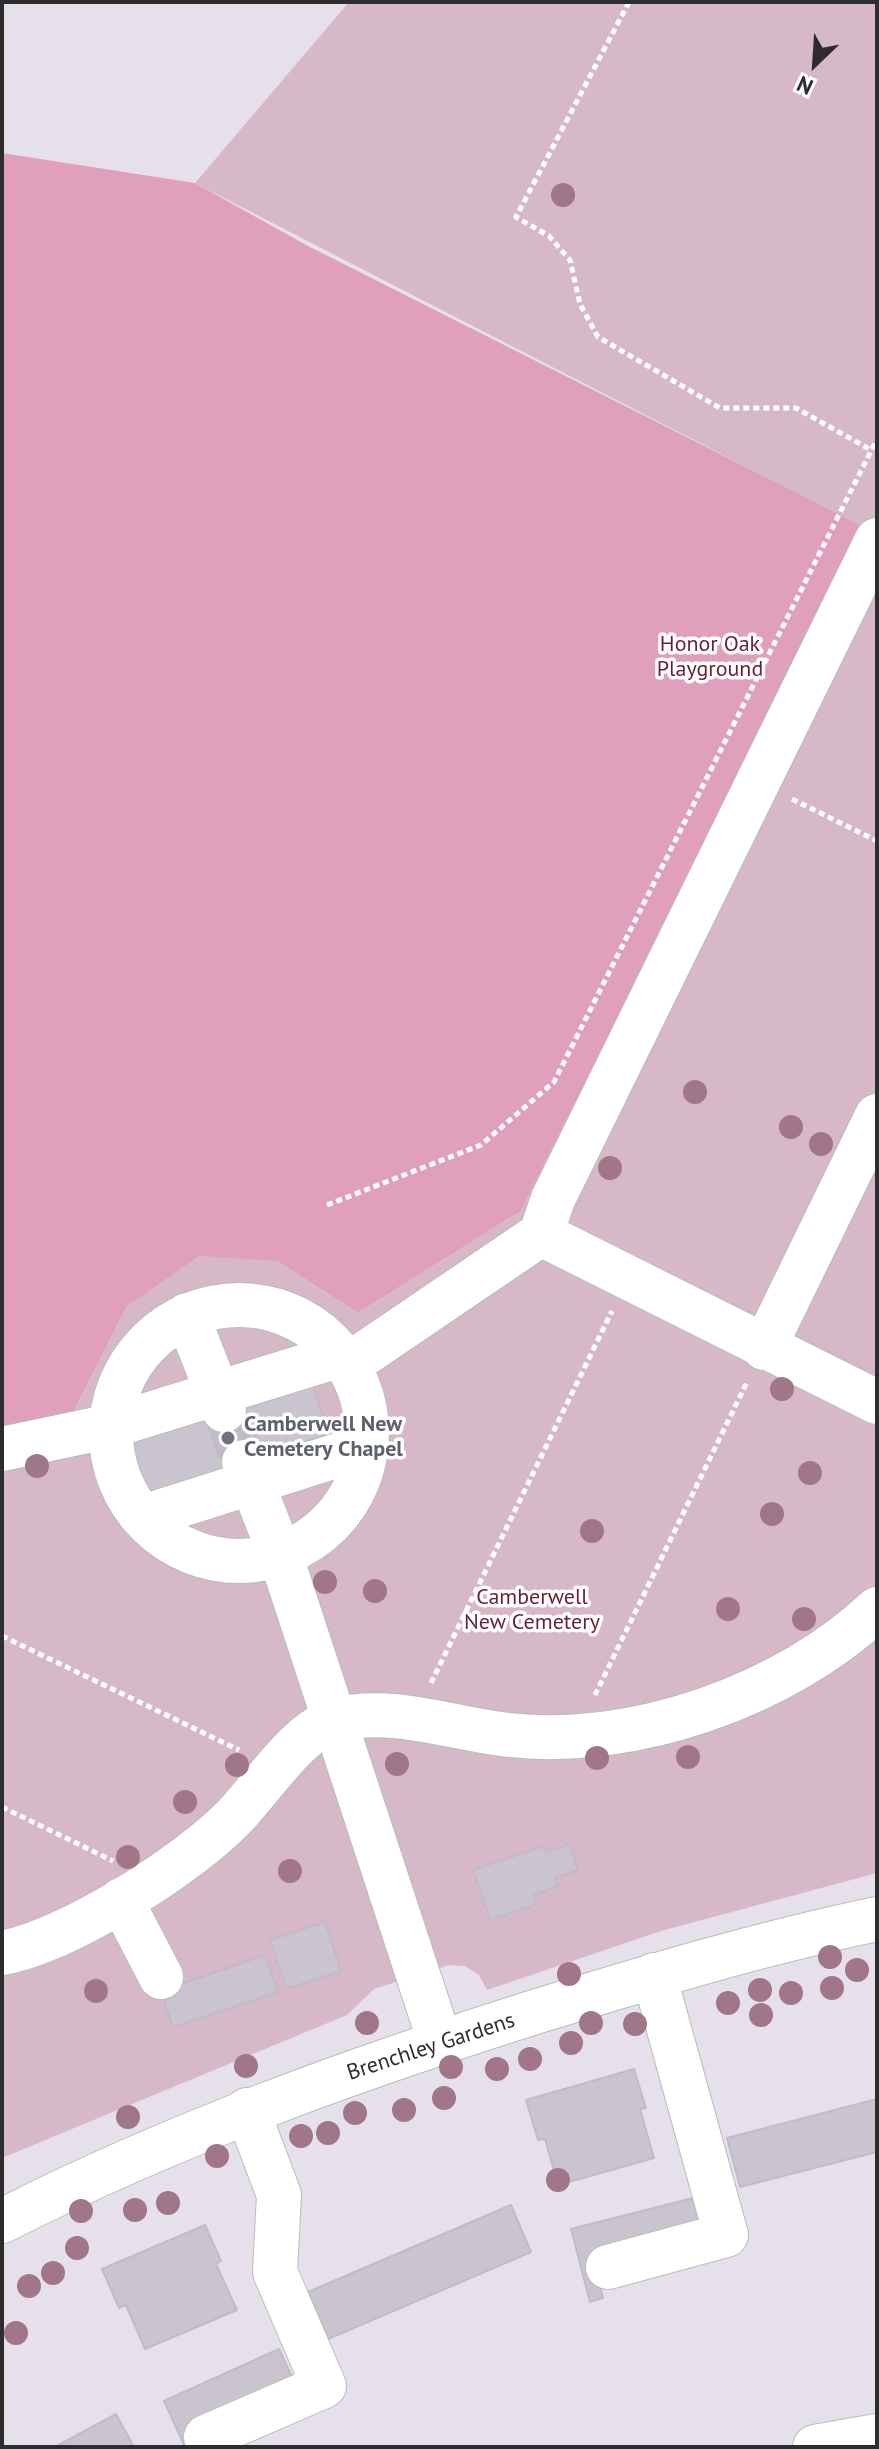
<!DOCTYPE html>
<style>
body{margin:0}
#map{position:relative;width:879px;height:2449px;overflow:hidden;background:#e6e0ed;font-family:"PT Sans",sans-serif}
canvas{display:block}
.frame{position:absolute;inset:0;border:4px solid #2d2d2d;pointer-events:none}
.north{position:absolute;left:775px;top:24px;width:80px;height:80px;-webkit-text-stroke:6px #fff;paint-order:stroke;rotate:205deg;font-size:22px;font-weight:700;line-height:32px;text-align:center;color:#2d2d2d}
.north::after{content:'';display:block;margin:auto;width:28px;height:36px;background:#2d2d2d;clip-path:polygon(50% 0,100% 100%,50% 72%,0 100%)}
</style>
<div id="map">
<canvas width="879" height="2449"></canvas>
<div class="frame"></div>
<div class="north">N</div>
</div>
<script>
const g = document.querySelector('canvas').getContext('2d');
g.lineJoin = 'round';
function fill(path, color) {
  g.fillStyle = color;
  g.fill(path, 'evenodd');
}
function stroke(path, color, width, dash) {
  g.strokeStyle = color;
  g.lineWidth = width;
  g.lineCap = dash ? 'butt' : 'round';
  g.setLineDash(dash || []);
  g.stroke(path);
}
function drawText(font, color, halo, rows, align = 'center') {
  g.font = font + ' "PT Sans",sans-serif';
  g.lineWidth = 7;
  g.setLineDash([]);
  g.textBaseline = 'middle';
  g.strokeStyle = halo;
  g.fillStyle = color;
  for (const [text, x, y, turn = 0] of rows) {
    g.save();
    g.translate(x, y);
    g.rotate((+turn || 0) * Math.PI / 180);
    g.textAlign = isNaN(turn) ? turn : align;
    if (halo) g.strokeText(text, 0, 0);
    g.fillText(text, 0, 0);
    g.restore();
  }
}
fill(new Path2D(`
 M2,153L195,183L308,246L863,526L521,1211L358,1313L277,1261L127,1306L73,1413L2,1431Z`), '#e0a0bc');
fill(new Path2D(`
 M349,2H877V1873L661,1931L487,1990L479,1975L465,1966L449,1965L374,1989L347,2015L2,2158V1431L73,1413L127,1306L199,1256L277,1261L358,1313L521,1211L863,527L195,183Z`), '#d6b8c9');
const building = new Path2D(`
 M311,1380L329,1434L144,1495L127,1442Z
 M569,1844L578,1870L555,1878L558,1886L534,1895L537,1904L490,1920L473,1870L544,1846L547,1852Z
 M325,1922L341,1971L286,1989L270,1940Z
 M265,1955L278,1992L173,2027L161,1991Z
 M634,2069L646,2108L640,2109L654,2158L558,2185L545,2139L538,2140L526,2100Z
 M877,2099V2152L740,2187L727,2138Z
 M693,2198L700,2225L591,2254L603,2298L590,2302L571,2229Z
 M511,2205L531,2252L328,2339L308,2292Z
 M205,2225L221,2261L216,2264L237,2310L145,2349L126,2305L119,2308L102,2269Z
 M279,2349L292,2377L188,2423L199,2447H185L164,2401Z
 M116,2414L134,2447H55Z`);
fill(building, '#cac4d0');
stroke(building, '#c2bac9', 2);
stroke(new Path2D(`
 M224,1410L244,1462`), '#c1bcc7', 44, [44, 22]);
const minor = new Path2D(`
 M541,1234L877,1402
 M111 1433a128 128 0 1 1 256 0a128 128 0 1 1-256 0Z
 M187,1315L224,1410
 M764,1348L877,1116
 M348,1365L541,1234L553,1199L877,540
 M2,1449L111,1426L341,1355
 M244,1462L280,1554L440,2042
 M143,1517L367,1446
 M121,1900L161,1977
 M2,1953C68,1941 188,1865 235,1816C261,1789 299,1730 335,1720C391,1705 453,1729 509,1735C634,1749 786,1695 877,1609
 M2,2221C174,2134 354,2069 538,2011C649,1977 762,1943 877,1919
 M608,2267L726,2235L654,1975
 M206,2437L324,2386L275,2272L279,2195L247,2110
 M815,2447L877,2436`);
stroke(minor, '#b7bfb3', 46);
stroke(new Path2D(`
 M629,2L516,217L549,236L570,260L580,304L598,337L720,408H796L871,450
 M792,799L877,841
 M327,1205L481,1145L554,1082L877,439
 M2,1636L239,1750
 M431,1683L612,1311
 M595,1695L748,1380
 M2,1807L113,1861`), '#fff', 5, [6, 4]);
stroke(minor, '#fff', 44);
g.fillStyle = '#a07688';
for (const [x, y] of [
 [563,195],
 [695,1092],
 [791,1127],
 [821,1144],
 [610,1168],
 [782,1389],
 [37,1466],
 [810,1473],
 [772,1514],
 [592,1531],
 [325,1582],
 [375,1591],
 [728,1609],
 [804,1619],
 [688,1757],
 [597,1758],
 [397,1764],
 [237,1765],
 [185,1802],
 [128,1857],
 [290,1871],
 [830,1957],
 [857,1970],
 [569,1974],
 [832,1988],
 [760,1990],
 [96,1991],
 [791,1993],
 [728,2003],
 [761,2015],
 [367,2023],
 [591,2023],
 [635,2024],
 [571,2043],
 [530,2059],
 [246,2066],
 [451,2067],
 [497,2069],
 [444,2098],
 [404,2110],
 [355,2113],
 [128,2117],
 [328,2133],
 [301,2136],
 [217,2156],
 [558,2180],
 [168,2203],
 [135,2210],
 [81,2211],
 [77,2248],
 [53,2273],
 [29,2286],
 [16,2333]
]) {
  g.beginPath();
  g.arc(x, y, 12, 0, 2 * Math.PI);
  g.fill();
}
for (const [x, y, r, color] of [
 [228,1438,8,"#6b7280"]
]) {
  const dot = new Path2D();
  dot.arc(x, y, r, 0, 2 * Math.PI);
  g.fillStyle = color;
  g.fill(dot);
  stroke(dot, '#fff', 3);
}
drawText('22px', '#671f35', '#fff', [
 ["Honor Oak",710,645],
 ["Playground",710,670],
 ["Camberwell",532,1598],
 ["New Cemetery",532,1623]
]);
drawText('bold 22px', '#5b616d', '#fff', [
 ["Camberwell New",244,1425],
 ["Cemetery Chapel",244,1450]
], 'left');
drawText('22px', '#2d2d2d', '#fff', [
 ["Brenchley Gardens",431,2047,-18]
]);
</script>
